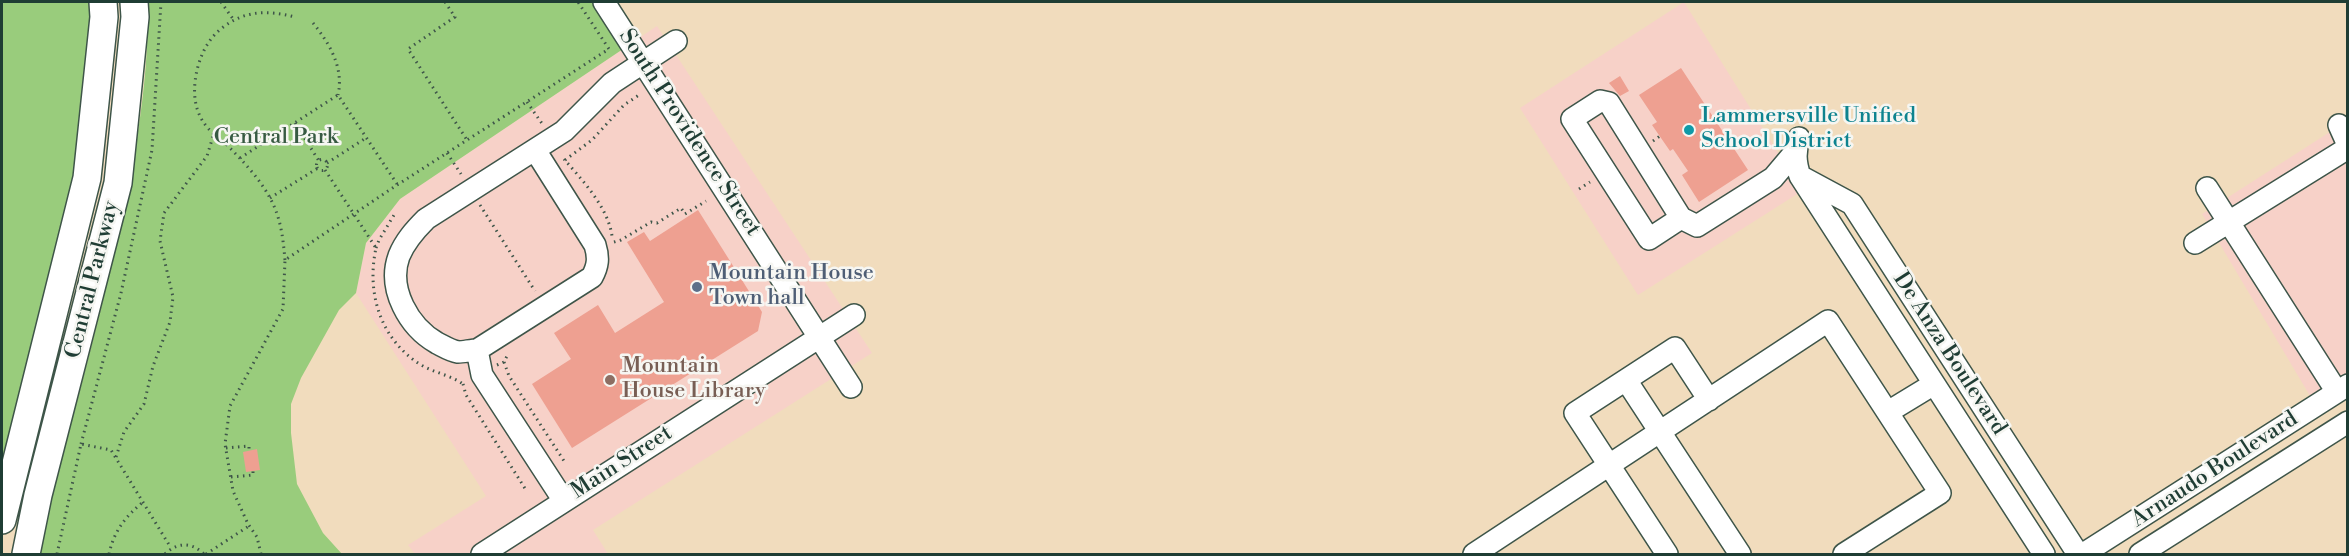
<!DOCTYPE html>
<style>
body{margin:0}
#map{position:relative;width:2349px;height:556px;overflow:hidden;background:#f1dcbd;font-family:"Libre Bodoni",serif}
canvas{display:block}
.frame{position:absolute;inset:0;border:3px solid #1f3d34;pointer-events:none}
</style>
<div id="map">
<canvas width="2349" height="556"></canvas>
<div class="frame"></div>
</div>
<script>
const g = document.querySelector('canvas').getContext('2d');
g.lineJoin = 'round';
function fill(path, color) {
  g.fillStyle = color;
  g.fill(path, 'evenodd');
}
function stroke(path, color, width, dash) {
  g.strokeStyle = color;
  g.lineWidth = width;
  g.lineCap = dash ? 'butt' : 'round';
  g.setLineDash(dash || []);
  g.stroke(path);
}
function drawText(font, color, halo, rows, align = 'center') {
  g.font = font + ' "Libre Bodoni",serif';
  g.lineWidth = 5;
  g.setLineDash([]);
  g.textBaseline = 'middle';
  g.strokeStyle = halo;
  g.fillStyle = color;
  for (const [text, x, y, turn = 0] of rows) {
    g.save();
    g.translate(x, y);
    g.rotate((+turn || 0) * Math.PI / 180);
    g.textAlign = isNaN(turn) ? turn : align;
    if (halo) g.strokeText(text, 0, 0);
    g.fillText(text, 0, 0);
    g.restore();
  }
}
fill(new Path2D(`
 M1684,2L1802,191L1638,295L1520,108Z
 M657,26L872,353L593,530L608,554H415L408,545L486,496L356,293L366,243L400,199Z
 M2347,121V379L2313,401L2202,214Z`), '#f7d1c8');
fill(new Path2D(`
 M2,2H91L92,42L71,196L2,471Z
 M148,2H592L623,49L400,199L366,243L356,293L339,310L301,378L291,404V433L297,484L323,533L342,554H37L41,529C67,440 91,352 112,262C132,176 149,90 148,2Z`), '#99cc7c');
fill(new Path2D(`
 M1681,68L1748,170L1699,202L1682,175L1688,171L1673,149L1670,151L1652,125L1657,122L1639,95Z
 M1620,76L1629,91L1620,96L1609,83Z
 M698,210L762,312L758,331L572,448L532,384L571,359L554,333L598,305L615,333L664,302L627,242L644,232L650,241Z
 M257,449L260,470L246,472L243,452Z`), '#eea091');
const minor = new Path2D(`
 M604,2L851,387
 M2339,125L2348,145
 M1799,138C1795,152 1795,162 1800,176L2044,554
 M535,150L595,245C599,258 598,266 592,277L477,350C471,350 464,352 458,352C451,351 443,346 437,343C409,327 387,289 399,256C405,241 415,230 426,219L564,131L612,83L676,41
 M1800,176L1852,204L2078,554
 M2207,188L2337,392
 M1681,218L1649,239L1572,119L1600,101L1609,103L1681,218L1697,226L1773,178L1795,152
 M2195,243L2348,148
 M477,350L482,375L564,501
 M1626,380L1740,554
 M1888,412L1934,384
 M482,554L854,315
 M1474,554L1828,321L1940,493L1844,554
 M1667,554L1575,413L1675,348L1709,400
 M2083,554L2348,385
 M2140,554L2348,422`);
const major = new Path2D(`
 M2,520L87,178L104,17L103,2
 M26,554L38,495L118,183L135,17L134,2`);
stroke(minor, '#3e5549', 24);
stroke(major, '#3e5549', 30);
stroke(new Path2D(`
 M221,2L233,19
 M445,2L455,17L408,49L467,140
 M313,23C330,44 344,68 338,95
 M527,102L543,125
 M295,123L319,161
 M1653,141L1660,136
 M447,153L461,174
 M240,158L338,95L397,184
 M564,159C582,180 608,207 612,236
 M316.5 165a5.5 5.5 0 1 1 11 0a5.5 5.5 0 1 1-11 0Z
 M565,160L592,140L624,105L639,95
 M327,163L366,138
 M325,170L376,248C366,294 381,340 421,365C435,373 450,375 463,384L465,383
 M1579,189L1590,182
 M270,198L318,168
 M480,205L535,291
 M614,242L621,240L651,222L657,223L681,208L685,214L706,201
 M376,248L379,240L394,215
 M285,260C283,238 281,218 270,198C260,179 242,160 227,145C220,139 209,131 204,123C193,107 193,88 197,70C201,54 208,39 222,28C245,10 268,10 295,17
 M504,362L509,376L566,464
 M497,365L504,362L508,354
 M463,384L466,395L526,490
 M81,444L121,293L152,150L161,2
 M226,448L249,446V451
 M116,457L124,432L144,404L153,366L170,322L173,297L160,241L164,213L207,156L214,133
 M231,477L253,475V471
 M57,554L81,444L111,450L171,548
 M109,554C114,531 125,517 143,502
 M165,554C177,542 192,542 204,554
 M206,554L249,526
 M261,554L257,537L248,524L233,491L225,444L230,406L283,309L285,260L397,185L609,49L578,2`), '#3e5549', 3, [1.5, 4.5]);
stroke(minor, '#fff', 21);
stroke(major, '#fff', 27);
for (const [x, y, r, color] of [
 [1689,130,6,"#0f9aa8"],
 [697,287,6,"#5c6f8a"],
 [610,380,6,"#8d6e63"]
]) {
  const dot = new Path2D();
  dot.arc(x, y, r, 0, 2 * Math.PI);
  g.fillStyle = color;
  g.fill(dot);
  stroke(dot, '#f6f6f2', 2);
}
drawText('22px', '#0d838f', '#f6f6f2', [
 ["Lammersville Unified",1701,117],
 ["School District",1701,142]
], 'left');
drawText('22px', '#1f3d34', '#f6f6f2', [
 ["South Providence Street",689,133,57],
 ["Central Parkway",93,280,-76],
 ["De Anza Boulevard",1949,354,57],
 ["Main Street",622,463,-33],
 ["Arnaudo Boulevard",2215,470,-33]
]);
drawText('22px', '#375a42', '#f6f6f2', [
 ["Central Park",276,138]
]);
drawText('22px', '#4e5e75', '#f6f6f2', [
 ["Mountain House",709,274],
 ["Town hall",709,299]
], 'left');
drawText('22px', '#785e54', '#f6f6f2', [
 ["Mountain",622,367],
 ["House Library",622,392]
], 'left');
</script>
